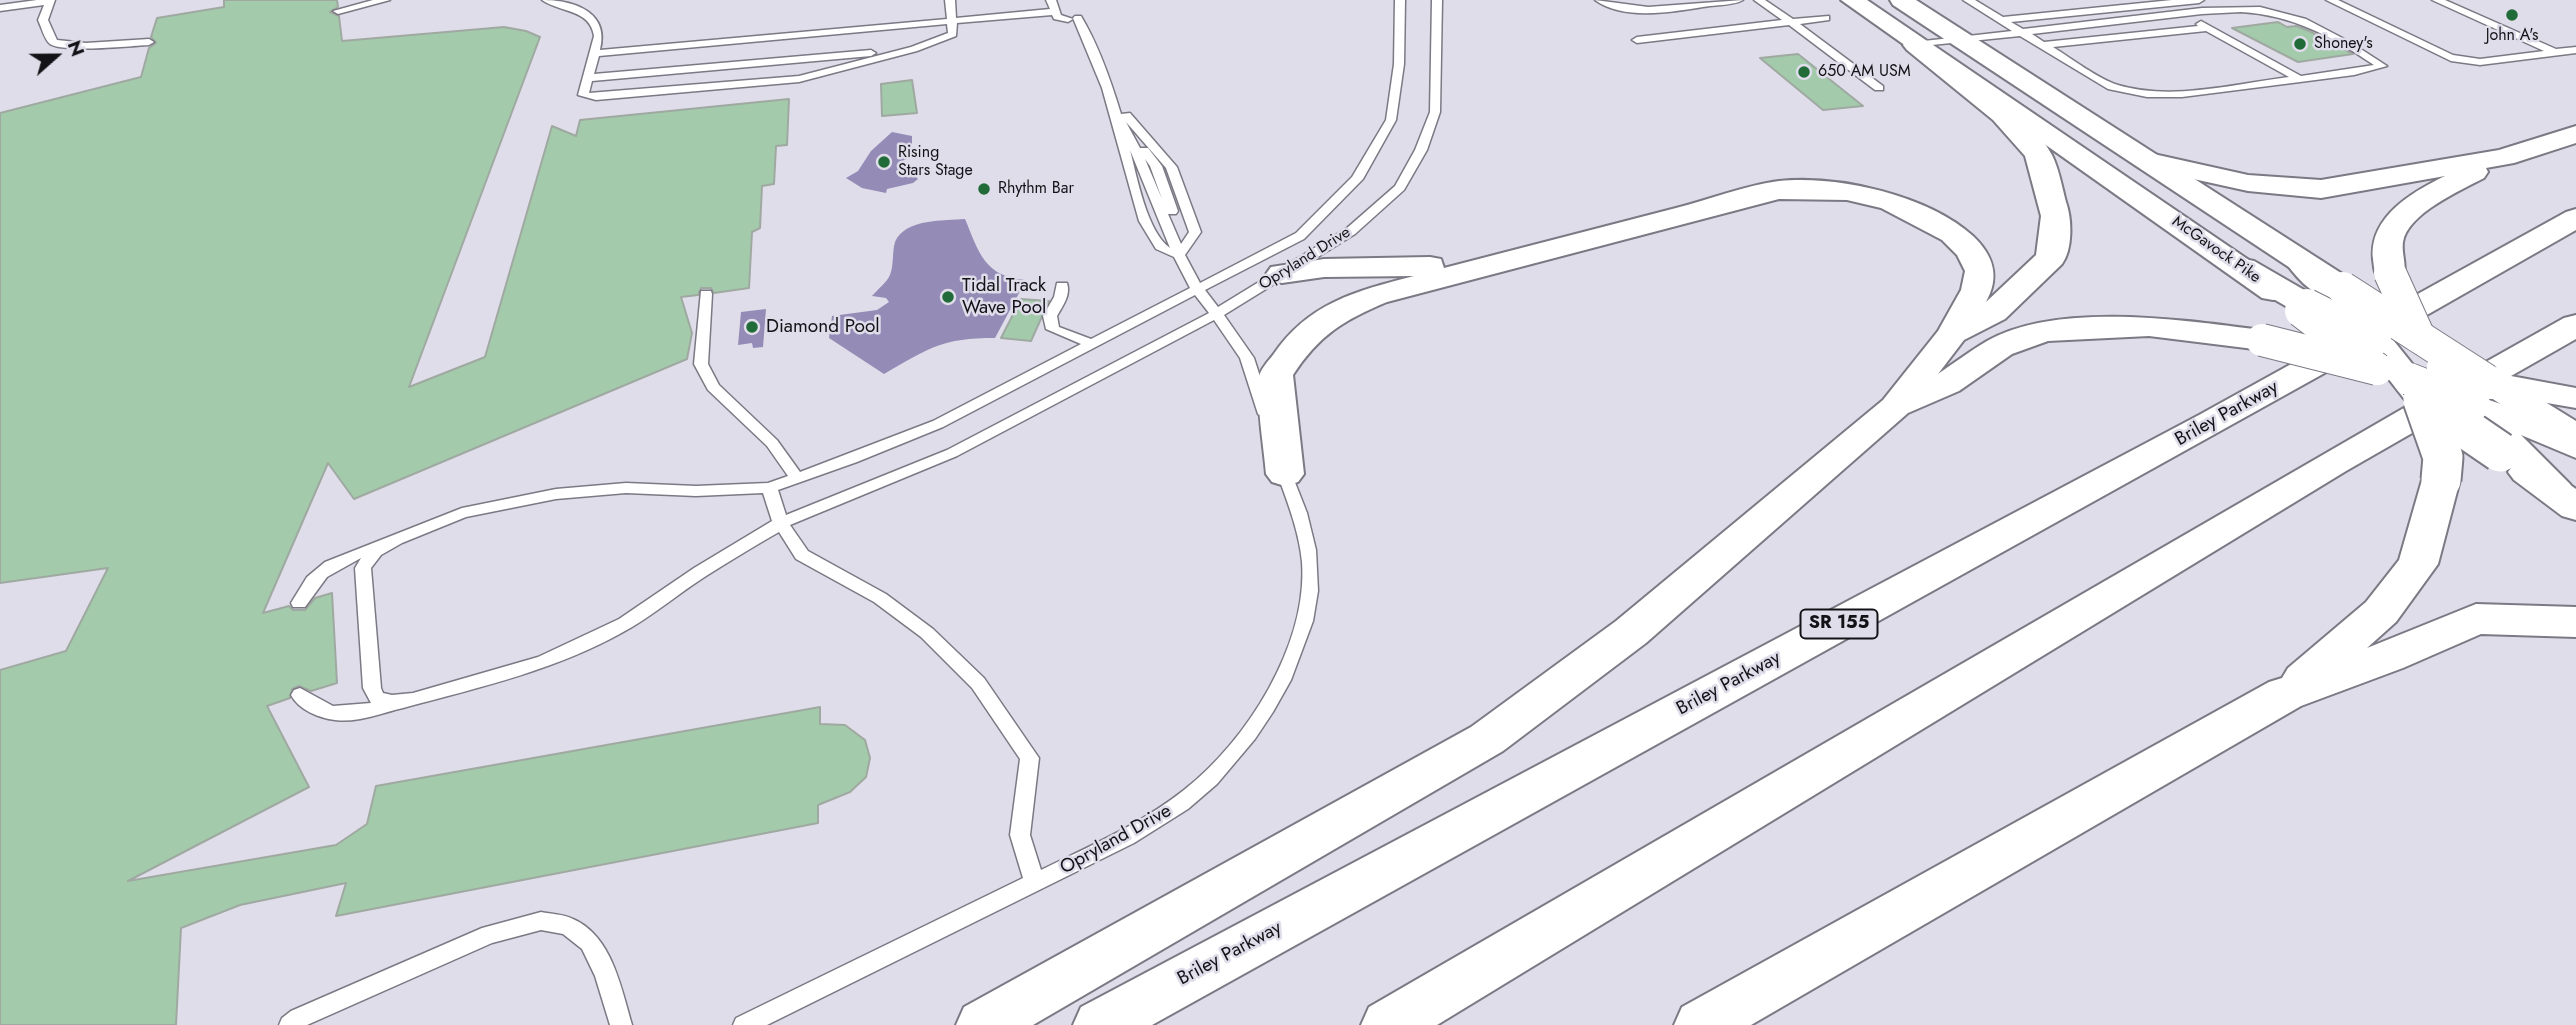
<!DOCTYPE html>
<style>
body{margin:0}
#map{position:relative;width:2576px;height:1025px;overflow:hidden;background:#dfdde9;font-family:Jost,sans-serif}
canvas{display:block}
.north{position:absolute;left:21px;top:21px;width:70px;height:70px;-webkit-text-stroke:5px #dfdde9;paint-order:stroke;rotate:69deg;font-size:19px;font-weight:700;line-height:28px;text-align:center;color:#131317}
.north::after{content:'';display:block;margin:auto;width:24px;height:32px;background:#131317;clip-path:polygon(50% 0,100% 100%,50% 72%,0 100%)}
</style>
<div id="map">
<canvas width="2576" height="1025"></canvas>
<div class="north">N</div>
</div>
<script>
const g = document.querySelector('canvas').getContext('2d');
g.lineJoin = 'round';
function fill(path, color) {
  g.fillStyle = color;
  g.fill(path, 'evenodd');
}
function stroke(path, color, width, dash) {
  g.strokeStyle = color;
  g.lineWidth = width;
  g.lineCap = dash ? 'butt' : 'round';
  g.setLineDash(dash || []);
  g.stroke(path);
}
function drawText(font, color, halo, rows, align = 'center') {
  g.font = font + ' Jost,sans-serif';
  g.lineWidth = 5;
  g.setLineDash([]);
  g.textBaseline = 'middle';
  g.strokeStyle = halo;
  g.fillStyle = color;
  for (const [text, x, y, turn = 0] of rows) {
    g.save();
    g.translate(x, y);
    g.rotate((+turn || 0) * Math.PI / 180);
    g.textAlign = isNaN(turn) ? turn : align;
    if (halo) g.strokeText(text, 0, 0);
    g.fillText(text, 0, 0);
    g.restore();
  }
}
fill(new Path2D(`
 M892,132L912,136V158L903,160L918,179L913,183L887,189L886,193L862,188L846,178L858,171L871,151Z
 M965,219C979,252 984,277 1026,280L995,338C942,338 929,348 884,374L829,338L832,316L877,310L889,302L886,298L872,296C877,290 887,282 890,275C894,265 892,252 895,242C905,218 945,221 965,219Z
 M766,309L763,347L753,348L752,343L738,345L741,312Z`), '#948cb6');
const building = new Path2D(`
 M224,0H337L338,7L330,12L339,16L342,41L504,27L526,31L540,37L409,387L485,357L552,126L576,136L580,120L789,99L787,145L776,146L774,184L762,186L760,228L752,232L749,288L714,293L711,288H701L698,295L681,297L692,333L687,359L354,499L328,463L263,613L289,606L293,610H305L315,598L332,593L337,683L311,691L299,686L292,689L290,698L267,706L309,787L128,881L336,845L367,824L376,786L820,707V724L845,725L865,740L870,758L866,777L850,792L818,805V823L336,916L346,883L240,905L181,928L176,1025H0V670L66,651L108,568L0,583V113L141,77L149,48L156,43L151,37L157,18L224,7Z
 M2278,22L2287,27L2296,26L2309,31L2353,54L2298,62L2232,28Z
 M1798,54L1863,106L1823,110L1760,58Z
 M912,80L917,113L882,116L881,84Z
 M1021,299L1049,301L1031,341L1001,338Z`);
fill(building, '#a3cbab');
stroke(building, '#9fa9a1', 2);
const lane = new Path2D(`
 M37,0H55L48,20L57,40L86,43L149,39L154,42L149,45C130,46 64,53 50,44C45,41 41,26 38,20L44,5L0,11V5Z
 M373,0H390L338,14L333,11Z
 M542,0C574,0 610,12 600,50L947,19L945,0H955L956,18L1050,9L1046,0H1056L1061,15L1073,19L1068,22L1054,19L1052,15L957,23L956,36L917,51L799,82L596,100L578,95L594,36C590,9 561,13 542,0ZM947,24L948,33L911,47L799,76L589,93L592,81L871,56L876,53L871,50L594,74L599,56Z
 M1395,0H1405L1404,64L1396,120L1363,179L1304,239L1205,290L1218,307L1347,228L1395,186L1415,150L1430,112L1432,0H1442L1440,112L1427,150L1404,190L1355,234L1224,315L1254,358L1272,414L1270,417L1265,418L1258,414L1240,358L1214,320L957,456L790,525L808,551L886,594L933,629L984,678L1039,758L1030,835L1041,870C1090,846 1141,824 1184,790C1247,741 1308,644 1302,562C1299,529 1285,496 1274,465L1277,462H1287L1307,513L1316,550L1318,591L1313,621L1291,680L1273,712L1255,739L1217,784L1188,809L1134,843L767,1025H733L736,1018L1023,878L1010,835L1020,759L972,688L921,637L874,602L796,559L779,532C754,546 730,561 706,576C681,592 657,612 632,627C561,669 481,687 403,708C381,713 358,723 335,720C319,718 299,710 291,695L294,690L300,688L333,706L371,703L363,688L355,568L361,558L327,577L305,607H293L291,603L307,577L325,562L462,508L556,489L626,483L696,486L768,483L788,476L767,446L708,390L694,364L701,291H711L712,294L708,364L719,385L777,440L800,472L933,421L1081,344L1046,329L1043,316L1054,297L1057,283H1067C1071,295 1063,305 1057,316L1059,327L1091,339L1190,288L1174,257L1156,249L1139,221L1102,88L1073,18L1075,16H1081C1099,46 1111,81 1121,114L1130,113L1177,167L1201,232L1185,255L1200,283L1296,233L1352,177L1386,120L1394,64ZM1126,122L1166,168L1189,232L1181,244L1168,214H1176L1178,211L1162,166L1148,148H1140ZM1130,150L1170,248C1147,232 1137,177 1130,150ZM1145,159L1150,166L1162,199ZM1195,295L1209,313L947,450L786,515L778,490L857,462L943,427ZM626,493L696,496L763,493L772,521L694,568L619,619L538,657L413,693L392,695L383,693L381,688L371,568L381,555L402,543L466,517L556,499Z
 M1595,0L1648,7L1743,0C1734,5 1721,5 1710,6C1676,11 1625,22 1595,0Z
 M1754,0H1765L1793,19L1829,16V20L1800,24L1883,86V90H1875L1789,25L1637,43L1632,40L1637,37L1782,20Z
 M1963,0H1975L2003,17L2172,0H2204L2199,3L2011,22L2023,29L2202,8L2260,7L2306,19L2350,42L2387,66L2354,75L2300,82L2182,97H2147L2108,89L2020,36L1912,47V43L1915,42L2012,31ZM2241,12C2292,15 2331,36 2374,65L2301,76L2201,21L2196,24L2198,26L2044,42L2032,34L2202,14ZM2206,31L2289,77C2234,84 2172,101 2118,85C2098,79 2071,58 2053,47Z
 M2326,0H2338L2453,55L2480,59L2544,51L2432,0H2445L2556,49L2576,47V53L2480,65L2451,61Z
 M541,912C551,914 563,914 573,919C612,936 621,988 632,1025H610L595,976L582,949L563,934L541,930L492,943L307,1025H279L282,1018L291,1011L482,928Z`);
const secondary = new Path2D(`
 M1841,0H1867L2284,284L2289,291L2284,298L2273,300L2262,298Z
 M1890,0H1916L2344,275L2349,282L2344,289L2333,291L2322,289L1893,5Z
 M2491,373L2503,376L2576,421V448L2563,445L2479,390L2474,383L2479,376Z
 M2527,460L2540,464L2576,489V520L2562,516L2514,480L2508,472L2514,464Z`);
const highway = new Path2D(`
 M1915,38L1923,40C1959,68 2032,115 2052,155C2059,169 2062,187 2066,202C2072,219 2073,249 2062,264L2005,319L1964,340L1938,374C1954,363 1970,351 1987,341C2057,301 2184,320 2262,330L2274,333L2279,340L2274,347L2262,350L2149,336L2048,341L2012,354L1959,391L1908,413L1646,643L1503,751L1033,1025H956L964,1007L1471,727L1616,621L1883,400L1938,331L1961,290L1965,271L1957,255L1942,240L1881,208L1847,200L1779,199L1387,302C1344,320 1319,335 1293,375L1304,474L1298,482L1285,486L1272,482L1266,474C1264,448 1256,402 1259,377C1260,370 1268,361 1273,355C1308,303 1356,291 1414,276L1324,277L1282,283L1271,281L1266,274L1271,267L1324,259L1430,257L1441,259L1444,268C1521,248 1599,228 1676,208C1708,200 1746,185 1779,181C1838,175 1928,195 1973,236C1994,256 2000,277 1986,302L2036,255L2041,216L2025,156L1993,120L1907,50L1903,45L1907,40Z
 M2576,126V143L2514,163L2486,168L2488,172L2484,178C2461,190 2407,214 2403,242C2401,255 2409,268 2401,280L2390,282L2379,280C2374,273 2374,267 2373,259C2369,217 2412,192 2445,176L2321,198L2248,191L2139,167L2135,161L2139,155L2149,153L2248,175L2321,180L2499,150Z
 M2576,209V230L2390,336L2434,391L2564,318L2576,315V339L2511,376L2576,388V408L2484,392L2477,396L2552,421L2576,433V458L2521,435L2570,484L2576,493L2570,502L2557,505L2544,502L2471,426L2466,418L2469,415L2461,405L2346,471L1437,1025H1361L1369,1007L2409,405L2366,350L1152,1025H1073L1081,1007L2199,415L2566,212Z
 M2299,251C2317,255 2337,275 2348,291L2343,298C2319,304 2297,279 2284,260L2288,253Z
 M2243,259L2254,261L2318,298L2323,305L2318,312L2307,315L2296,312L2232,275L2228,268L2232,261Z
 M2441,468L2454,472L2460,480L2438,564L2396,622L2367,648L2476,604L2576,607V637L2481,634L2403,668L2301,706L1751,1025H1674L1682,1007L2269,682L2282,678L2288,668L2366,602L2399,560L2422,480L2428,472Z`);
stroke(lane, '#7b7984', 3);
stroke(secondary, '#7b7984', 4);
stroke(highway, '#7b7984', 4);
fill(lane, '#fff');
fill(secondary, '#fff');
fill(highway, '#fff');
const secondaryBridgeFar1 = new Path2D(`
 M2343,288L2486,380
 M2301,311L2377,369
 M2423,400L2426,402`);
const secondaryBridge = new Path2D(`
 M2424,400L2500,452`);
const highwayBridgeFar1 = new Path2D(`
 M2390,273L2419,337
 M2307,305L2375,339
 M2262,340L2377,369
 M2443,367L2491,383
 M2409,379L2468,402`);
const highwayBridge = new Path2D(`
 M2423,400L2443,457L2441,480
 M2464,400L2470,403`);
stroke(secondaryBridgeFar1, '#7b7984', 34, []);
stroke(secondaryBridge, '#7b7984', 43, []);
stroke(highwayBridgeFar1, '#7b7984', 34, []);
stroke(highwayBridge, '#7b7984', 43, []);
stroke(secondaryBridgeFar1, '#fff', 32);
stroke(secondaryBridge, '#fff', 39);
stroke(highwayBridgeFar1, '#fff', 32);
stroke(highwayBridge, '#fff', 39);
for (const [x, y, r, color] of [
 [2512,15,7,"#216b39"],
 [2300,44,7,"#216b39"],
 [1804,72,7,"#216b39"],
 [884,162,7,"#216b39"],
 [984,189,7,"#216b39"],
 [948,297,7,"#216b39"],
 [752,327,7,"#216b39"]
]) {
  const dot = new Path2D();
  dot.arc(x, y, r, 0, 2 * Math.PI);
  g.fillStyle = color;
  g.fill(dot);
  stroke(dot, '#dfdde9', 2.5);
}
drawText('16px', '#131317', '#dfdde9', [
 ["John A's",2512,36,"center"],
 ["Shoney's",2314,44],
 ["650 AM USM",1818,72],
 ["Rising",898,153],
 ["Stars Stage",898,171],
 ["Rhythm Bar",998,189]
], 'left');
drawText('16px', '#131317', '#dfdde9', [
 ["McGavock Pike",2216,250,35],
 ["Opryland Drive",1305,259,-32]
]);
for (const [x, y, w] of [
 [1839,624,77]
]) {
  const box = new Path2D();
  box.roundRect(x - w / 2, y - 14.5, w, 29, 5);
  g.fillStyle = '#dfdde9';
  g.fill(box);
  stroke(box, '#131317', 2);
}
drawText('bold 18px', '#131317', null, [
 ["SR 155",1839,624]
]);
drawText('19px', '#131317', '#dfdde9', [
 ["Tidal Track",962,286],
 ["Wave Pool",962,308],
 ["Diamond Pool",766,327]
], 'left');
drawText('19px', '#131317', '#dfdde9', [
 ["Briley Parkway",2227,414,-29],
 ["Briley Parkway",1729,684,-28],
 ["Opryland Drive",1116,840,-29],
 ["Briley Parkway",1230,954,-28]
]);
</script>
